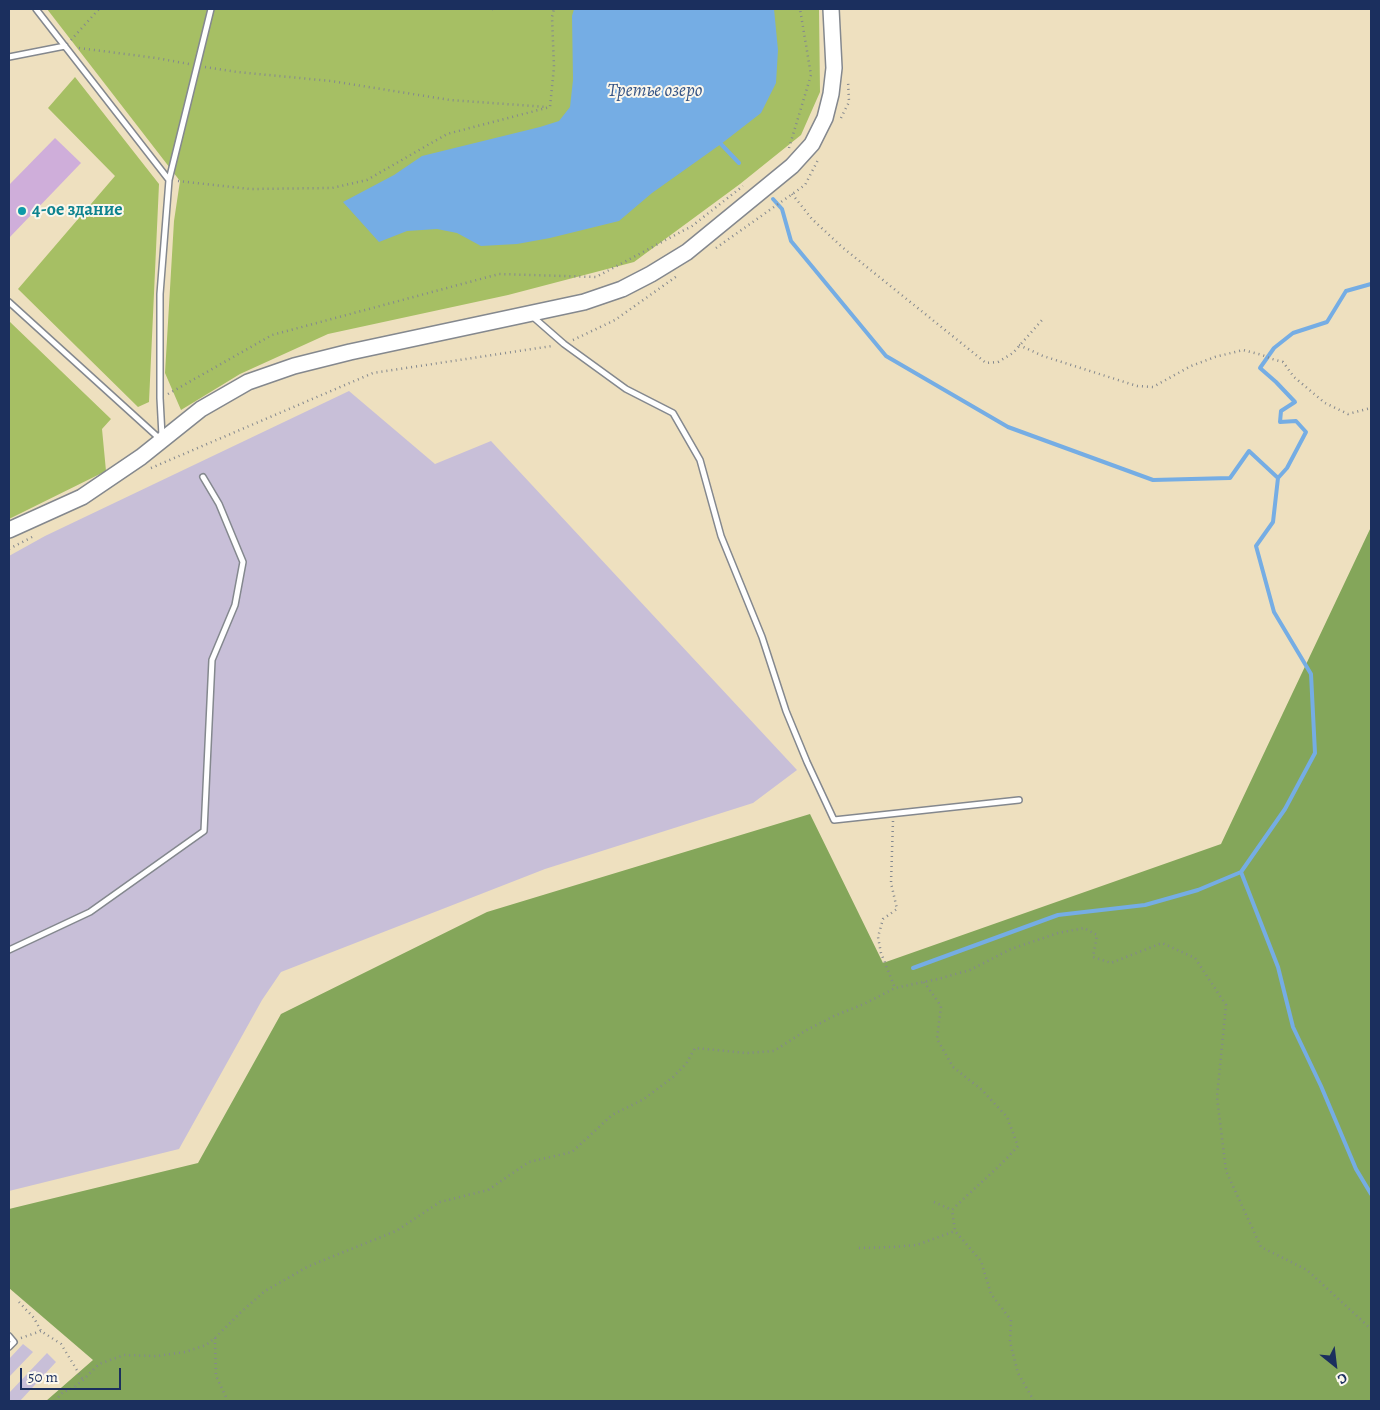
<!DOCTYPE html>
<meta charset="utf-8">
<style>
body{margin:0}
#map{position:relative;width:1380px;height:1410px;overflow:hidden;background:#eee0bf;font-family:Alegreya,serif}
canvas{display:block}
.frame{position:absolute;inset:0;border:10px solid #1b2f5e;pointer-events:none}
.north{position:absolute;left:1310px;top:1340px;width:50px;height:50px;-webkit-text-stroke:4px #fbf7ec;paint-order:stroke;rotate:151deg;font-size:14px;font-weight:700;line-height:20px;text-align:center;color:#1b2f5e}
.north::after{content:'';display:block;margin:auto;width:18px;height:22px;background:#1b2f5e;clip-path:polygon(50% 0,100% 100%,50% 72%,0 100%)}
.scale{position:absolute;left:20px;top:1368px;width:101px;height:22px;box-sizing:border-box;border:2px solid #1b2f5e;border-top:0;padding-left:6px;font-size:15px;line-height:18px;white-space:nowrap;color:#1b2f5e;-webkit-text-stroke:4px #fbf7ec;paint-order:stroke}
</style>
<div id="map">
<canvas width="1380" height="1410"></canvas>
<div class="frame"></div>
<div class="north">С</div>
<div class="scale">50 m</div>
</div>
<script>
const g = document.querySelector('canvas').getContext('2d');
g.lineJoin = 'round';
function fill(path, color) {
  g.fillStyle = color;
  g.fill(path, 'evenodd');
}
function stroke(path, color, width, dash) {
  g.strokeStyle = color;
  g.lineWidth = width;
  g.lineCap = dash ? 'butt' : 'round';
  g.setLineDash(dash || []);
  g.stroke(path);
}
function drawText(font, color, halo, rows, align = 'center') {
  g.font = font + ' Alegreya,serif';
  g.lineWidth = 4;
  g.setLineDash([]);
  g.textBaseline = 'middle';
  g.strokeStyle = halo;
  g.fillStyle = color;
  for (const [text, x, y, turn = 0] of rows) {
    g.save();
    g.translate(x, y);
    g.rotate((+turn || 0) * Math.PI / 180);
    g.textAlign = isNaN(turn) ? turn : align;
    if (halo) g.strokeText(text, 0, 0);
    g.fillText(text, 0, 0);
    g.restore();
  }
}
fill(new Path2D(`
 M349,391L435,464L491,441L797,770L753,803L545,869L281,972L262,1000L179,1149L9,1191V556L45,536Z
 M23,1344L33,1352L9,1377V1359Z
 M47,1353L56,1362L20,1401H9V1393Z`), '#c8bfd8');
fill(new Path2D(`
 M47,9H819L820,92L801,135L740,184L634,262L508,295L328,334L240,374L181,410L165,373L174,221L180,181Z
 M75,77L159,184L149,402L138,407L18,289L115,176L48,108Z
 M9,321L111,419L102,429L106,471L9,519Z`), '#a6bf64');
fill(new Path2D(`
 M1371,527V1401H46L93,1360L9,1288V1209L198,1163L281,1014L487,912L810,814L883,963L1221,844Z`), '#84a65a');
fill(new Path2D(`
 M574,9H774L778,50L776,83L761,113L721,144L652,193L619,221L550,238L517,244L481,246L457,233L437,229L407,231L379,242L343,202L394,175L422,156L540,127L559,121L570,107L573,80L572,16Z`), '#75ade4');
stroke(new Path2D(`
 M721,144L739,163
 M773,199L782,209L791,241L886,356L1008,427L1153,480L1230,478L1249,451L1278,478L1273,522L1256,546L1274,612L1311,674L1315,753L1285,809L1241,872L1278,967L1293,1027L1321,1086L1356,1169L1371,1194
 M1278,478L1287,468L1306,432L1296,421L1280,422L1281,411L1295,402L1276,382L1260,368L1274,348L1293,333L1327,322L1346,291L1371,284
 M913,968L1058,915L1145,905L1198,890L1241,872`), '#75ade4', 4);
fill(new Path2D(`
 M55,138L81,163L9,238V185Z`), '#cfaeda');
const lane = new Path2D(`
 M36,9L169,180L160,294V398L162,436
 M9,57L65,46
 M169,180L211,9
 M9,302L160,439
 M532,316L564,344L626,389L673,413L700,460L721,536L762,637L786,711L807,762L834,820L1019,800
 M9,950L90,912L204,831L212,660L235,605L243,562L219,504L203,477
 M9,1336L14,1342L9,1347`);
const secondary = new Path2D(`
 M9,530L82,497L141,457L201,409L248,382L294,366L350,352L584,302L622,289L651,274L687,252L792,166L812,144L825,118L831,94L834,68L831,9`);
stroke(lane, '#84888e', 8);
stroke(secondary, '#84888e', 18);
stroke(new Path2D(`
 M493,9L494,11
 M71,40L99,9
 M79,48L156,58L189,64
 M205,67L237,72L331,81L450,100L547,107
 M841,118L849,102L848,80
 M789,148L811,75L800,9
 M178,181L250,189L332,188L367,180L447,134L550,107L554,67L552,17L554,9
 M792,194L812,219L842,247L986,363L998,362L1013,353L1042,320
 M716,248L805,185L819,158
 M573,340L615,320L677,276
 M1019,345L1043,356L1137,386L1153,387L1191,366L1215,357L1243,350L1262,355L1272,359L1283,362L1294,377L1325,403L1348,414L1371,408
 M168,394L272,335L499,274L596,277L692,226L743,186
 M151,468L373,373L552,346
 M9,549L34,536
 M893,821L891,883L897,909L883,919L878,937L881,953L895,988
 M924,982L941,1006L937,1039L953,1067L982,1090L1007,1117L1018,1146C998,1169 974,1188 952,1210L955,1231L981,1261L991,1294L1011,1320L1010,1342L1018,1373L1034,1401
 M934,1202L952,1210
 M859,1248L893,1247L917,1245L955,1231
 M19,1302L34,1318L41,1331L61,1344L83,1380
 M21,1338L41,1331
 M215,1338L216,1376L228,1401
 M55,1401L63,1392L73,1388L83,1380L99,1364L124,1355L157,1356L185,1352L206,1345L215,1338L241,1312L265,1291L309,1266L396,1231L440,1202L488,1190L529,1162L572,1152L612,1115L644,1099L672,1078L686,1064L695,1048L746,1053L774,1051L805,1031L834,1016L864,1004L895,988L938,979L970,970L1011,949L1058,933L1084,928L1097,935L1093,957L1111,963L1162,943L1195,958L1226,1005L1217,1097L1226,1171L1261,1247L1307,1270L1371,1329`), '#84888e', 2.5, [1, 4]);
stroke(lane, '#fff', 5);
stroke(secondary, '#fff', 15);
for (const [x, y, r, color] of [
 [22,211,5,"#0f9aa8"]
]) {
  const dot = new Path2D();
  dot.arc(x, y, r, 0, 2 * Math.PI);
  g.fillStyle = color;
  g.fill(dot);
  stroke(dot, '#fbf7ec', 2);
}
drawText('bold 18px', '#0d838f', '#fbf7ec', [
 ["4-ое здание",32,211]
], 'left');
drawText('italic 19px', '#365586', '#fbf7ec', [
 ["Третье озеро",655,91]
]);
</script>
